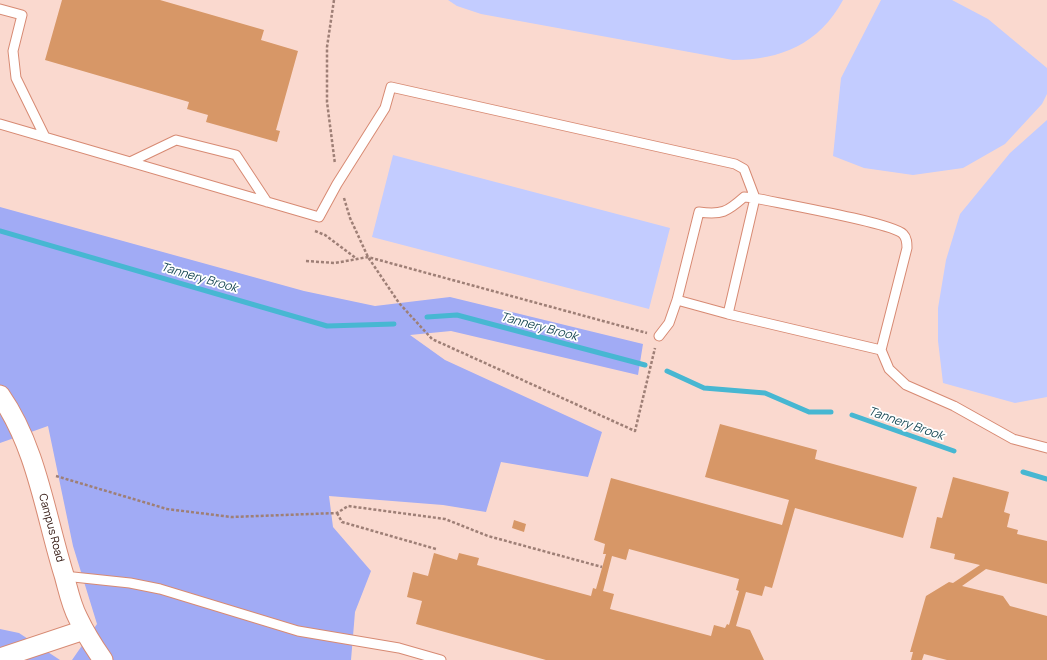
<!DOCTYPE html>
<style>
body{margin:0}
canvas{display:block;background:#fad9cf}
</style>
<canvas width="1047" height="660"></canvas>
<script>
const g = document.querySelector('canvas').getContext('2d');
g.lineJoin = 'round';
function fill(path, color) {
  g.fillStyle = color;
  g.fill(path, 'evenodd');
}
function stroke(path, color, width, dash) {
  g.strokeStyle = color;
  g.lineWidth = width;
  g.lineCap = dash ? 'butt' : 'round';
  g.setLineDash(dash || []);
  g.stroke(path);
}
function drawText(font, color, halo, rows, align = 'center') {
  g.font = font + ' Manrope,sans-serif';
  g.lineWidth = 3.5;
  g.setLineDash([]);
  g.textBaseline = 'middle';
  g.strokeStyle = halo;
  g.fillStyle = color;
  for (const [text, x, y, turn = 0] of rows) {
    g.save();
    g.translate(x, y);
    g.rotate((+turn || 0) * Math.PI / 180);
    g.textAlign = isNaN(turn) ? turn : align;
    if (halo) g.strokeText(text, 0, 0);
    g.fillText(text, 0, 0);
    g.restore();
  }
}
fill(new Path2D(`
 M448,0H843C819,44 781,60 733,60L481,14L457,6Z
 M881,0H952L988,19L1047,68V94L1042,104L1005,144L963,168L913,175L864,168L833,156L841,78Z
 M1047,120V397L1015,403L943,383L938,341V308L946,260L960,214L1010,153Z
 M393,155L670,228L649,309L372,237Z`), '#c3ccff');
fill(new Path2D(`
 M0,207L304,291L375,306L450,297L643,344L638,375L451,331L410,335L445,360L602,432L588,477L501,462L486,512L443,505L329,496L333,527L371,571L355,612L351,660H72L97,624L73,546L48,426L0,443Z
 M0,629L19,633L60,660H0Z`), '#a1abf5');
stroke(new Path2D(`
 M0,231L327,326L394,324
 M427,317L457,315L645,365
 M667,371L704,388L765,393L809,412H831
 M852,415L954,451
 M1023,472L1047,479`), '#47b7d2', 5);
fill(new Path2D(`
 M62,0H160L264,30L261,40L298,51L276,130L280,131L277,142L206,122L208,115L187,109L189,102L45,60Z
 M720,424L817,450L815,459L917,487L903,538L795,508L772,588L765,586L762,596L746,592L736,626L750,630L764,660H546L416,624L422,601L407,597L413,572L428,576L434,553L457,560L459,553L479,558L477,565L591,596L593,588L596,589L606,554H603L605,544L594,540L611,478L782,525L789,500L705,477ZM629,549L739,579L736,590L739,591L729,625L727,624L725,628L714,625L711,636L610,609L614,594L603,591L612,556L626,560Z
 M953,477L1009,492L1004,512L1010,514L1007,527L1018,530L1017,534L1047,541V584L986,569L962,586L1003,596L1010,606L1047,616V660H947L924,654L922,660H911L913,652H910L926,596L949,582L953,583L980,565L954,559L955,554L930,548L937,517L942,518Z
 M514,520L526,524L524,532L512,528Z`), '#d79767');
const lane = new Path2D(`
 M0,9L22,15L13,51L16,78L45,137
 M0,124L319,217L337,184L385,108L391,87L735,164L744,169L755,198L744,197C727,212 722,215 699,212L677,300L669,323L659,336
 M130,162L176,140L236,155L267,202
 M677,300L728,314
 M881,350L728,314L755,198C778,203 893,223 903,234C907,238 907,243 907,248L881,350L889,369L906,385L954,406L1013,439L1047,448
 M64,576L130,583L160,589L298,631L399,648L441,660`);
const street = new Path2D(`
 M0,395C37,448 45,514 64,575C68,589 71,605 78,618C85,633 94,647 103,660
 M0,658L84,630`);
stroke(lane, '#d78a73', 11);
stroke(street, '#d78a73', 21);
stroke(new Path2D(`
 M334,0L327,47V102L335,164
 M344,198L350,218L368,257L399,303L432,339L635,431L655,348
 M315,231L325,235L357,259
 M306,261L335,263L368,257L647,333
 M56,476L167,509L231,517L337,513L348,506L445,519L488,536L602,567
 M337,513L342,522L436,549`), '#9e7f76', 2.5, [3, 2]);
stroke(lane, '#fff', 9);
stroke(street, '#fff', 19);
drawText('11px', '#260a03', '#fff', [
 ["Campus Road",51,528,75]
]);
drawText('italic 12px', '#1a4a56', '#fff', [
 ["Tannery Brook",199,278,16],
 ["Tannery Brook",539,327,15],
 ["Tannery Brook",906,424,19]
]);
</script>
